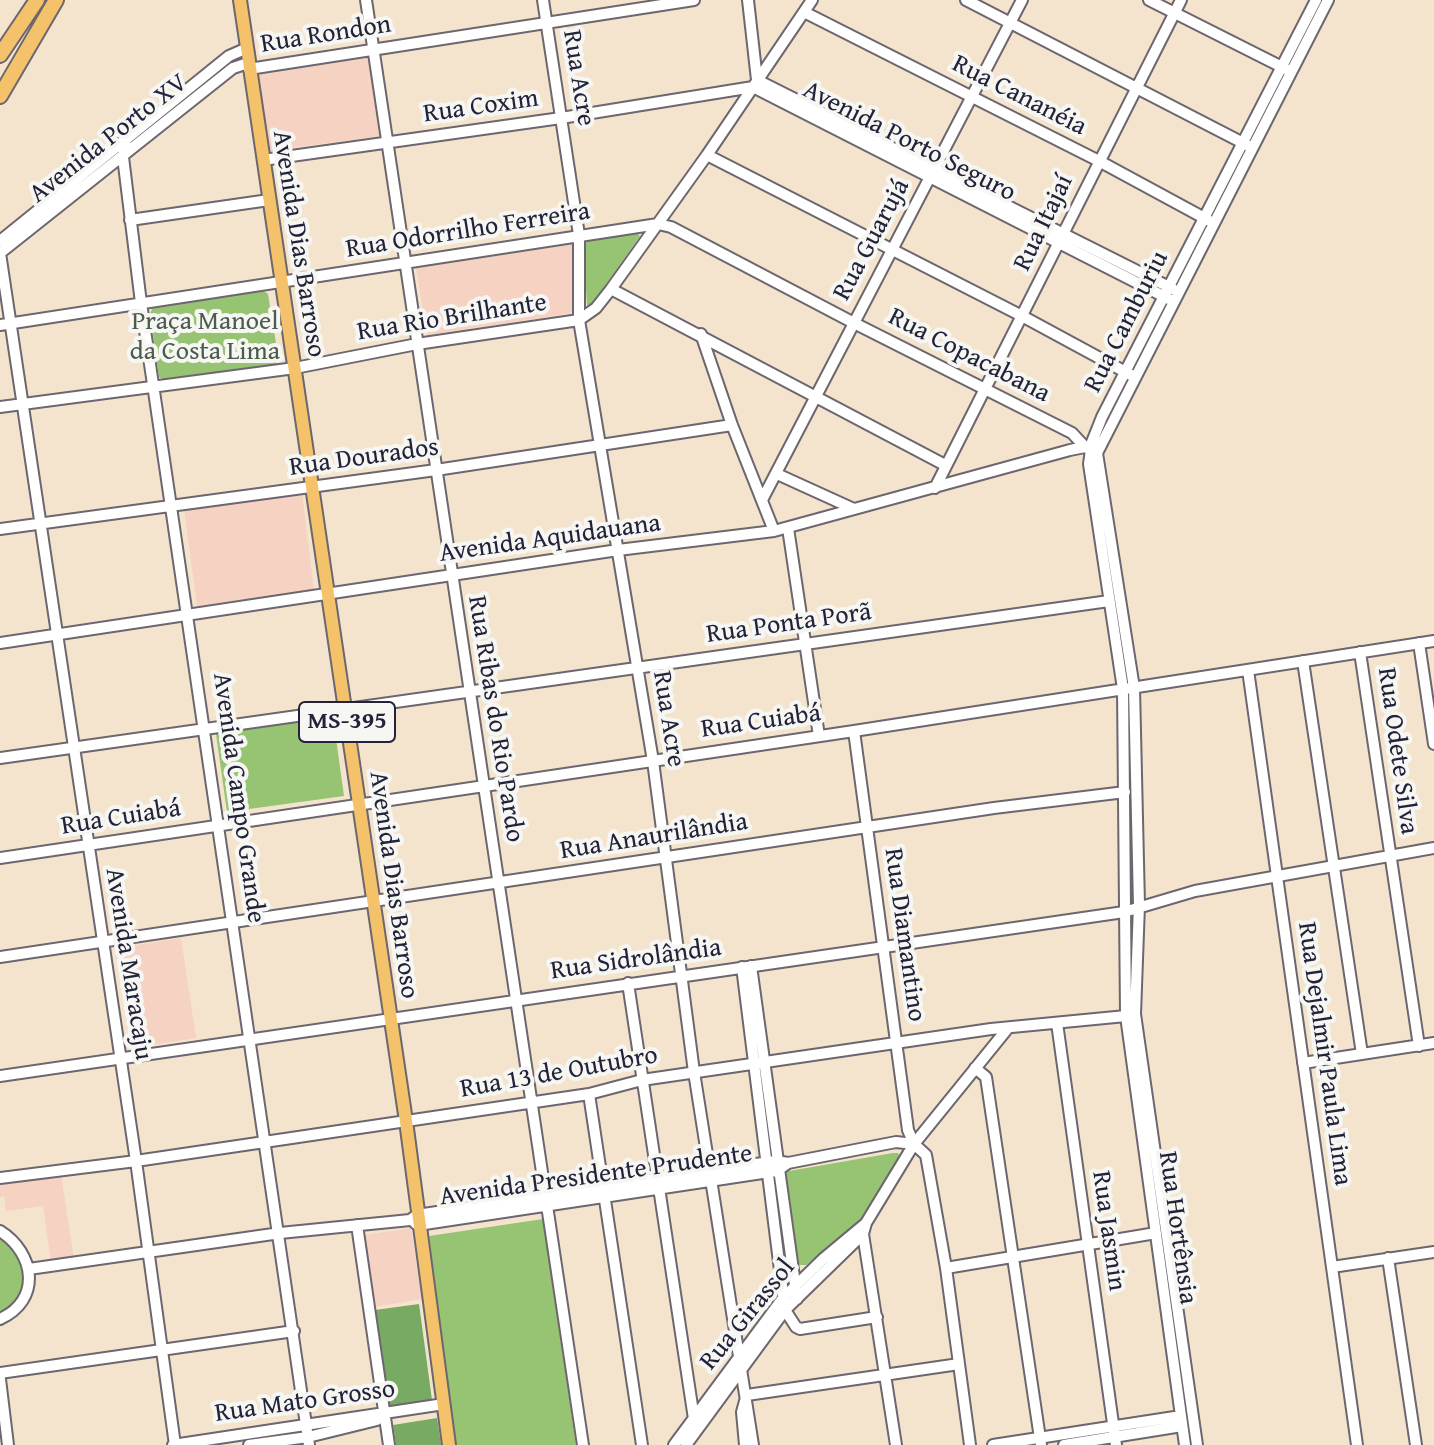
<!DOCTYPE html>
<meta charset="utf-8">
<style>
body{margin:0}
canvas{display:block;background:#f4e4ce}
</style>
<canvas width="1434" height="1445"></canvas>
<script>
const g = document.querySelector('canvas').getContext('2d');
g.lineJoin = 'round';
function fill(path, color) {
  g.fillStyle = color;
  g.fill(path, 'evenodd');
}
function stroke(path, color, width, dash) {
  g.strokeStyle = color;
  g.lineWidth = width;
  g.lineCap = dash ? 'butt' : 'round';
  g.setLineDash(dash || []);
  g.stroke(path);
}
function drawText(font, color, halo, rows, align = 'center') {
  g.font = font + ' "Gentium Book Plus",serif';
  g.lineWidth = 8;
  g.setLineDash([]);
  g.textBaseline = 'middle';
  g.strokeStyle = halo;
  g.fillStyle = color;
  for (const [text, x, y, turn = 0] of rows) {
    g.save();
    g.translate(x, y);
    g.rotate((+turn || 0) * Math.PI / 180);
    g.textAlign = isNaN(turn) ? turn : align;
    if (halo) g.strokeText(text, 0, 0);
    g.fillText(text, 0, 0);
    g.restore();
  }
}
fill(new Path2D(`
 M371,57L382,136L267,151L256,73Z
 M573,244V313L427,335L416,268Z
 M302,493L314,590L197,606L184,509Z
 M181,938L196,1038L132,1048L117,948Z
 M61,1174L74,1259L51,1262L43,1206L6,1211L4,1196L0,1197V1183Z
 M411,1228L422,1299L375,1307L364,1235Z`), '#f5d2c2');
fill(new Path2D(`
 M637,233L640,236L592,304L587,305L583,241Z
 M264,291L268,294L279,362L275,365L165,381L159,377L150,314L153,307Z
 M333,717L344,796L227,812L216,734Z
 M893,1153H898L901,1157L859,1224L806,1265H800L796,1261L783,1172Z
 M543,1219L576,1445H456L429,1236Z
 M0,1235C31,1256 35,1294 0,1315Z`), '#97c472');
fill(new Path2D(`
 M419,1304L432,1400L388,1406L375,1310Z
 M437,1418L441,1445H396L393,1425Z`), '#79aa64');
const minor = new Path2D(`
 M366,0L583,1445
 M543,0L579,235V320L653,761L694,1072L753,1445
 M748,0L757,80L1173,289
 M966,0L1247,145
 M1149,0L1286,69
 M804,12L1099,161L1208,220
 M249,69L694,0
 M126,138L123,157L141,303L309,1445
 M707,155L1022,316L1131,375
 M263,160L561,118L753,87L1169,299
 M130,220L269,200
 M0,241L229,56L245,49
 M0,253L136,1161L175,1445
 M0,253L233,68L248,63
 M611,289L945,465
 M0,325L658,224L671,227L854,323L1072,433L1085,447
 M701,334L732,425L774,531
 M0,407L295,368L417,344L579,320L596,308L611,289L707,155L812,0
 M777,474L854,509
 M935,488L1181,0
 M762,500L1022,0
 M788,528L819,736
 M0,529L436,470L732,425
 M0,643L618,550L774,531L1070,450L1085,447L1090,449
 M1419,643L1434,744
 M1360,652L1419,1046
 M1303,661L1362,1054
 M1248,670L1357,1445
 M854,731L908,1130L914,1144L926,1155L946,1268L970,1445
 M0,758L1109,601
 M0,858L854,731L1434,641
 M0,957L994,808L1125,792
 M751,966L797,1299
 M742,967L785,1310L796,1327L800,1329L877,1317
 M628,983L694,1419
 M1057,1023L1116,1445
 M1303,1063L1434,1043
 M975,1068L986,1077L1041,1445
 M0,1076L1124,912L1195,891L1434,848
 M589,1094L642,1445
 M0,1178L136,1161L589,1094L642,1080L991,1029L1126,1016
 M415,1223L418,1225L769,1172L777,1171L788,1163
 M357,1225L389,1445
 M0,1231C35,1253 42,1300 0,1319
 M859,1231L863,1234L896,1445
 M1388,1258L1416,1445
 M1332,1267L1434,1252
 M946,1268L1156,1233
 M29,1269L280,1233L410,1220L417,1215L776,1161L788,1163L896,1142L914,1144
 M0,1373L294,1331
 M0,1379L8,1445
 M747,1395L959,1364
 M173,1445L444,1404
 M249,1445L308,1437L377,1420
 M674,1445L783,1298L823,1259L865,1224
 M686,1445L785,1310L863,1234L866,1223L914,1144L1008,1028
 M745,1445L742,1412L745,1401
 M993,1445L1181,1416
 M1064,1445L1182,1426
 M1185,1445L1126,1016L1123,689L1089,464L1092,442L1102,417L1316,0
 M1197,1445L1135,1014L1139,905L1134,688L1097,453L1328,0`);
const major = new Path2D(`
 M240,0L406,1121L449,1445`);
const highway = new Path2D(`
 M0,55L37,0
 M0,96L56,0`);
stroke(minor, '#6c666e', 14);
stroke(major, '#6c666e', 16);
stroke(highway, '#6c666e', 18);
stroke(minor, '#fff', 10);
stroke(major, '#f4c26a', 12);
stroke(highway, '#f4c26a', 14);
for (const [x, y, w] of [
 [347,722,96]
]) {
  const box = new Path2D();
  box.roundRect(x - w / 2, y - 20, w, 40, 6);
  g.fillStyle = '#f6f6f2';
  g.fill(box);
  stroke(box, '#22223b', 2);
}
drawText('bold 24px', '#22223b', null, [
 ["MS-395",347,722]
]);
drawText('26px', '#22223b', '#f6f6f2', [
 ["Rua Rondon",326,35,-9],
 ["Rua Acre",578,78,81],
 ["Rua Cananéia",1019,96,27],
 ["Rua Coxim",481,107,-8],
 ["Avenida Porto XV",109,139,-38],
 ["Avenida Porto Seguro",909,142,27],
 ["Rua Itajaí",1044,223,-64],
 ["Rua Odorrilho Ferreira",468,231,-9],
 ["Rua Guarujá",872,240,-62],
 ["Avenida Dias Barroso",298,244,81],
 ["Rua Rio Brilhante",452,318,-9],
 ["Rua Camburiu",1127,322,-63],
 ["Rua Copacabana",969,356,27],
 ["Rua Dourados",364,458,-8],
 ["Avenida Aquidauana",550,539,-8],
 ["Rua Ponta Porã",789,624,-8],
 ["Rua Ribas do Rio Pardo",495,719,81],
 ["Rua Acre",668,719,81],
 ["Rua Cuiabá",761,722,-8],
 ["Rua Odete Silva",1397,751,82],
 ["Avenida Campo Grande",238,798,82],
 ["Rua Cuiabá",121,818,-9],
 ["Rua Anaurilândia",654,837,-9],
 ["Avenida Dias Barroso",393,885,82],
 ["Rua Diamantino",904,935,82],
 ["Rua Sidrolândia",636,960,-8],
 ["Avenida Maracaju",128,964,81],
 ["Rua Dejalmir Paula Lima",1324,1054,82],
 ["Rua 13 de Outubro",559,1073,-10],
 ["Avenida Presidente Prudente",596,1176,-8],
 ["Rua Hortênsia",1177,1228,82],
 ["Rua Jasmin",1108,1231,82],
 ["Rua Girassol",748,1315,-51],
 ["Rua Mato Grosso",305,1402,-8]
]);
drawText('26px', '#4b5b4e', '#f6f6f2', [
 ["Praça Manoel",205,322],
 ["da Costa Lima",205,352]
]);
</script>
